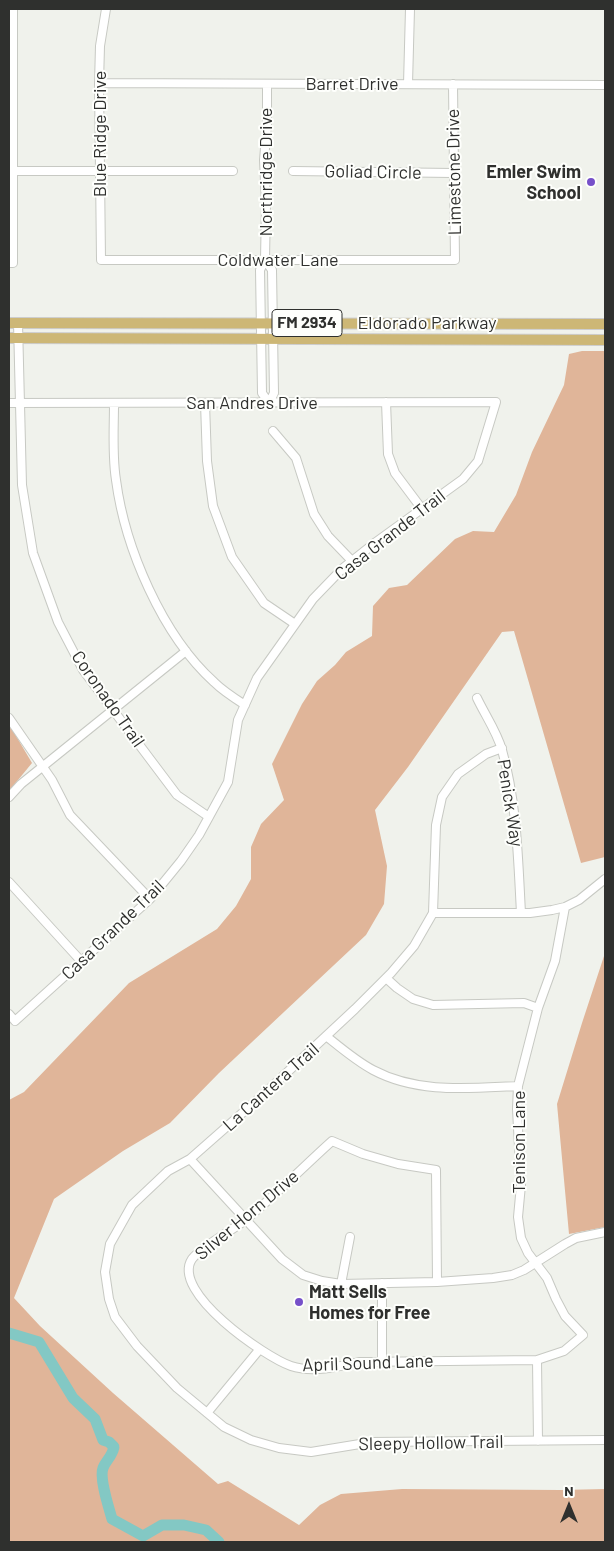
<!DOCTYPE html>
<style>
body{margin:0}
#map{position:relative;width:614px;height:1551px;overflow:hidden;background:#f0f2ec;font-family:Barlow,sans-serif}
canvas{display:block}
.frame{position:absolute;inset:0;border:10px solid #2f302e;pointer-events:none}
.north{position:absolute;left:544px;top:1481px;width:50px;height:50px;-webkit-text-stroke:4px #fefffc;paint-order:stroke;rotate:0deg;font-size:14px;font-weight:700;line-height:20px;text-align:center;color:#2f302e}
.north::after{content:'';display:block;margin:auto;width:18px;height:22px;background:#2f302e;clip-path:polygon(50% 0,100% 100%,50% 72%,0 100%)}
</style>
<div id="map">
<canvas width="614" height="1551"></canvas>
<div class="frame"></div>
<div class="north">N</div>
</div>
<script>
const g = document.querySelector('canvas').getContext('2d');
g.lineJoin = 'round';
function fill(path, color) {
  g.fillStyle = color;
  g.fill(path, 'evenodd');
}
function stroke(path, color, width, dash) {
  g.strokeStyle = color;
  g.lineWidth = width;
  g.lineCap = dash ? 'butt' : 'round';
  g.setLineDash(dash || []);
  g.stroke(path);
}
function drawText(font, color, halo, rows, align = 'center') {
  g.font = font + ' Barlow,sans-serif';
  g.lineWidth = 4;
  g.setLineDash([]);
  g.textBaseline = 'middle';
  g.strokeStyle = halo;
  g.fillStyle = color;
  for (const [text, x, y, turn = 0] of rows) {
    g.save();
    g.translate(x, y);
    g.rotate((+turn || 0) * Math.PI / 180);
    g.textAlign = isNaN(turn) ? turn : align;
    if (halo) g.strokeText(text, 0, 0);
    g.fillText(text, 0, 0);
    g.restore();
  }
}
fill(new Path2D(`
 M582,351H605V857L581,863L514,631L502,632L408,767L375,810L387,866L384,904L366,935L219,1073L170,1123L123,1151L54,1199L14,1298L40,1326L113,1393L218,1484L228,1481L299,1525L320,1505L341,1494L402,1489L561,1490L605,1489V1542H9V1100L24,1092L129,983L217,929L236,906L251,879V847L261,824L284,800L272,764L302,704L317,681L335,665L346,652L372,636L373,606L389,588L407,585L455,539L473,531L494,532L516,495L532,452L564,385L569,354Z
 M9,724L32,763L9,791Z
 M605,953V1227L569,1234L557,1104L582,1023Z`), '#e0b599');
stroke(new Path2D(`
 M9,1333L39,1342L73,1398L95,1419L103,1440L109,1442L114,1447C112,1457 106,1460 103,1468C99,1478 109,1508 112,1519L143,1536L162,1525H184L206,1530L219,1542`), '#83c8c4', 11);
const minor = new Path2D(`
 M106,9L100,46L99,83L101,260H455L453,84
 M99,83L605,85
 M408,84L410,9
 M9,171H233
 M293,171L453,173
 M265,260L272,270L274,393L269,403L262,393L260,270L265,260L266,204L264,160L267,125V84
 M9,263H13V9
 M18,323L22,485L33,553L58,622L83,670L177,795L209,817
 M386,402L388,454L395,473L422,509
 M9,403L496,402L478,461L463,479L376,542L342,569L313,599L257,678L238,720L228,782L199,835L181,861L150,899L15,1021L9,1014
 M114,403C114,428 112,455 116,480C125,548 162,635 214,682C223,691 234,698 245,705
 M205,403L207,461L213,506L232,557L264,603L295,624
 M273,431L296,458L314,514L328,536L352,561
 M477,698C485,715 497,732 502,750C517,803 518,858 521,913
 M9,718L52,780L70,815L150,899
 M502,748L486,754L458,774L442,797L436,825L433,913L414,946L391,973L355,1009L265,1093L190,1159L168,1171L132,1205L110,1244L105,1272L109,1299L115,1317L137,1346L177,1388L224,1427L251,1440L279,1448L311,1452L372,1442L605,1440
 M9,797L21,784L186,651
 M9,882L81,961
 M433,913H530L552,910L565,907L579,900L605,879
 M386,978L397,988L413,999L433,1005L524,1003L538,1008
 M326,1036C341,1048 356,1061 373,1070C418,1094 469,1088 518,1086
 M190,1159L282,1259L303,1275L322,1281L341,1284L437,1282L493,1278L512,1275L524,1270L565,1244L576,1238L605,1232
 M437,1282L436,1170L398,1164L363,1154L332,1141C303,1167 275,1196 244,1221C231,1231 201,1247 192,1259C170,1292 265,1357 291,1366C312,1373 338,1367 359,1362L537,1360L564,1351L583,1335L565,1316L556,1299L547,1278L528,1253L521,1238L518,1217L521,1185L517,1109L518,1086L538,1008L555,961L565,907
 M341,1284L350,1237
 M537,1360L538,1441
 M382,1362V1283
 M207,1413L259,1350`);
const major = new Path2D(`
 M9,323L605,324
 M9,338L605,340`);
stroke(minor, '#c7c9c3', 10);
stroke(major, '#cdcdcd', 12);
stroke(minor, '#fff', 8);
stroke(major, '#cdb776', 10);
for (const [x, y, r, color] of [
 [591,182,5,"#7650c9"],
 [299,1302,5,"#7650c9"]
]) {
  const dot = new Path2D();
  dot.arc(x, y, r, 0, 2 * Math.PI);
  g.fillStyle = color;
  g.fill(dot);
  stroke(dot, '#fefffc', 2);
}
for (const [x, y, w] of [
 [307,323,70]
]) {
  const box = new Path2D();
  box.roundRect(x - w / 2, y - 13.5, w, 27, 4);
  g.fillStyle = '#fefffc';
  g.fill(box);
  stroke(box, '#2f302e', 1);
}
drawText('bold 16px', '#2f302e', null, [
 ["FM 2934",307,323]
]);
drawText('18px', '#2f302e', '#fefffc', [
 ["Barret Drive",352,84],
 ["Blue Ridge Drive",100,134,-90],
 ["Northridge Drive",266,172,-90],
 ["Goliad Circle",373,172,1],
 ["Limestone Drive",454,172,-91],
 ["Coldwater Lane",278,260],
 ["Eldorado Parkway",427,323],
 ["San Andres Drive",252,403],
 ["Casa Grande Trail",390,535,-38],
 ["Coronado Trail",108,699,55],
 ["Penick Way",510,803,81],
 ["Casa Grande Trail",113,930,-44],
 ["La Cantera Trail",271,1087,-42],
 ["Tenison Lane",519,1142,-90],
 ["Silver Horn Drive",247,1215,-40],
 ["April Sound Lane",368,1363,-2],
 ["Sleepy Hollow Trail",431,1443,-1]
]);
drawText('bold 18px', '#2f302e', '#fefffc', [
 ["Emler Swim",581,172],
 ["School",581,193],
 ["Matt Sells",309,1292,"left"],
 ["Homes for Free",309,1313,"left"]
], 'right');
</script>
